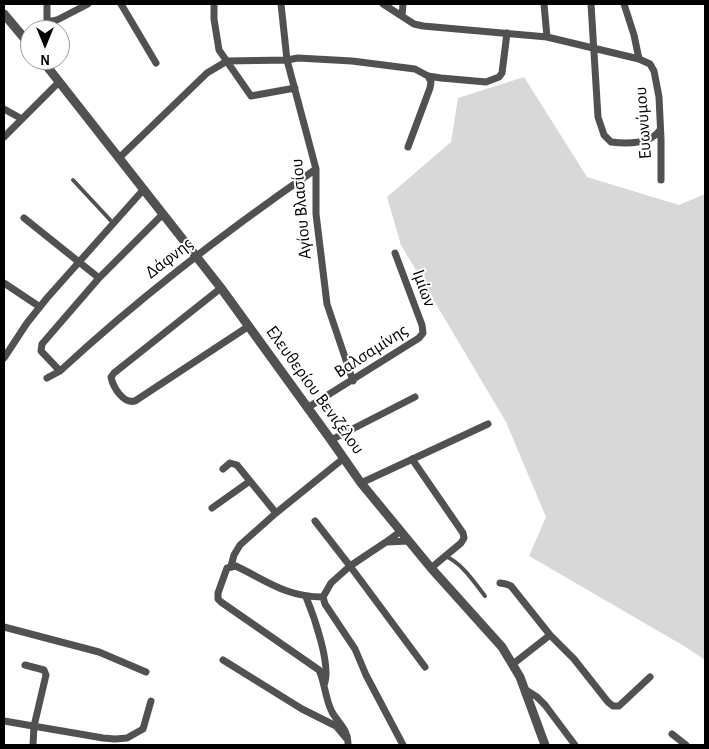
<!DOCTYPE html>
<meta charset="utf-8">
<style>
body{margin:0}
#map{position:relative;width:709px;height:749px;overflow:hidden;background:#fff;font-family:"Alegreya Sans",sans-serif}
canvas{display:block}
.frame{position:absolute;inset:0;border:5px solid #000;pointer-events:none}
.north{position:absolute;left:20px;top:20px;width:50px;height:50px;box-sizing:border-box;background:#fff;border:1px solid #999;border-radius:50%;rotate:180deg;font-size:14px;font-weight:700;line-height:20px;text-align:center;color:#000}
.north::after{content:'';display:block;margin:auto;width:18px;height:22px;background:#000;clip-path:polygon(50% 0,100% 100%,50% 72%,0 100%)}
</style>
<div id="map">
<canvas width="709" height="749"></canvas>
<div class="frame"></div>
<div class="north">N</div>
</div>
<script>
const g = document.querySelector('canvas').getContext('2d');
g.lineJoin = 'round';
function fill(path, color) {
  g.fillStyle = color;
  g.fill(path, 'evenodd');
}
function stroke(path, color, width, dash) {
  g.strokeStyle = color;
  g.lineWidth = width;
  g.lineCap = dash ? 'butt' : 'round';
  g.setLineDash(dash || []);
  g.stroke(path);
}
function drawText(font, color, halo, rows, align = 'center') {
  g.font = font + ' "Alegreya Sans",sans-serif';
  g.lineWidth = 4;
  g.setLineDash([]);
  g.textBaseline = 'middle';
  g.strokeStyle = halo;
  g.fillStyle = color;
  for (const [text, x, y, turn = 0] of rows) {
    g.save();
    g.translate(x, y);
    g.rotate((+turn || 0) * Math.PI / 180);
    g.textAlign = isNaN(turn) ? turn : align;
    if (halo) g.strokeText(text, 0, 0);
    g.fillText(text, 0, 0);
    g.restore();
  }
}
fill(new Path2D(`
 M524,77L587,177L679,205L705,194V660L684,646L529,556L546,517L506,422L401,245L387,197L451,142L458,98Z`), '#d8d8d8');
stroke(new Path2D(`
 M73,180L113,223
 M445,556C462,563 474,582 485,596`), '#515151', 4);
stroke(new Path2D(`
 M121,4L156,63
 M214,4V19L219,50L251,96L295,88
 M281,4L287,60L316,169V214L327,304L353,381
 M383,4L414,24L423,26L547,37L639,59L650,64L654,71L659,97L661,139V180
 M544,4L547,37
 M591,4L598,117L604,135L611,142C627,144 650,144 660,130
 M624,4L634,35L639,59
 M402,16L403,4
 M47,22V4
 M33,30L47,22L57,20L88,4
 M4,109L22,119
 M4,137L59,82
 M408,147L430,88L431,82L428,76
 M119,158L207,73L227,61L287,60L298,58L352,61L415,69L428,76L441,78L486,82L499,77L502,73L507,33
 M24,218L99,278
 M4,283L40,307
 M221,288L114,373L111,377C113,387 123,404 135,401L249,326
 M4,358L27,323L47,298L144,189
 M60,371L41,351L42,344L99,278L163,214
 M47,378L60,371C140,297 226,231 316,169
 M307,408L419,338L423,333L422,325L395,253
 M331,440L415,397
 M412,459L463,533L464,538L461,543L431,568
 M223,469L230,463L237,465L276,513
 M361,483L488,424
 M212,508L250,481
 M315,521L350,566L386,542L401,531
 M387,542L409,541
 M231,566L234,555L240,545L276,513L344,458
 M500,583L506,584L511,586L550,635L574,659L608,702L613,706H619L650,677
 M306,597C314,616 332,667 324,685
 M323,597C286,597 267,581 236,566L227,568L218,593V599L221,602L319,670C325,683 325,698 332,712C338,723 348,729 348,743
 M4,627L99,652L146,672
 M223,660L302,709L336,726L346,738
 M513,664L550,635
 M25,665L44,670L46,675L34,726L33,745
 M526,690L537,697L545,705L575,745
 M4,721L103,738L115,739L127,738L143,729L151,701
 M672,734L686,745
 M403,745L366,675L355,649L325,604L323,597L331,583L350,566L425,667`), '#515151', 7);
stroke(new Path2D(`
 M4,14L30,45
 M42,60L221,288L331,440L361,483L431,568L502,647L520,677L545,745`), '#515151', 9);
drawText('18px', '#000', '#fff', [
 ["Ευωνύμου",643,123,-94],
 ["Αγίου Βλασίου",301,209,-95],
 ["Δάφνης",169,258,-38],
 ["Ιμίων",424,288,70],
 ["Βαλσαμίνης",371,351,-33],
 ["Ελευθερίου Βενιζέλου",315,390,54]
]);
</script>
